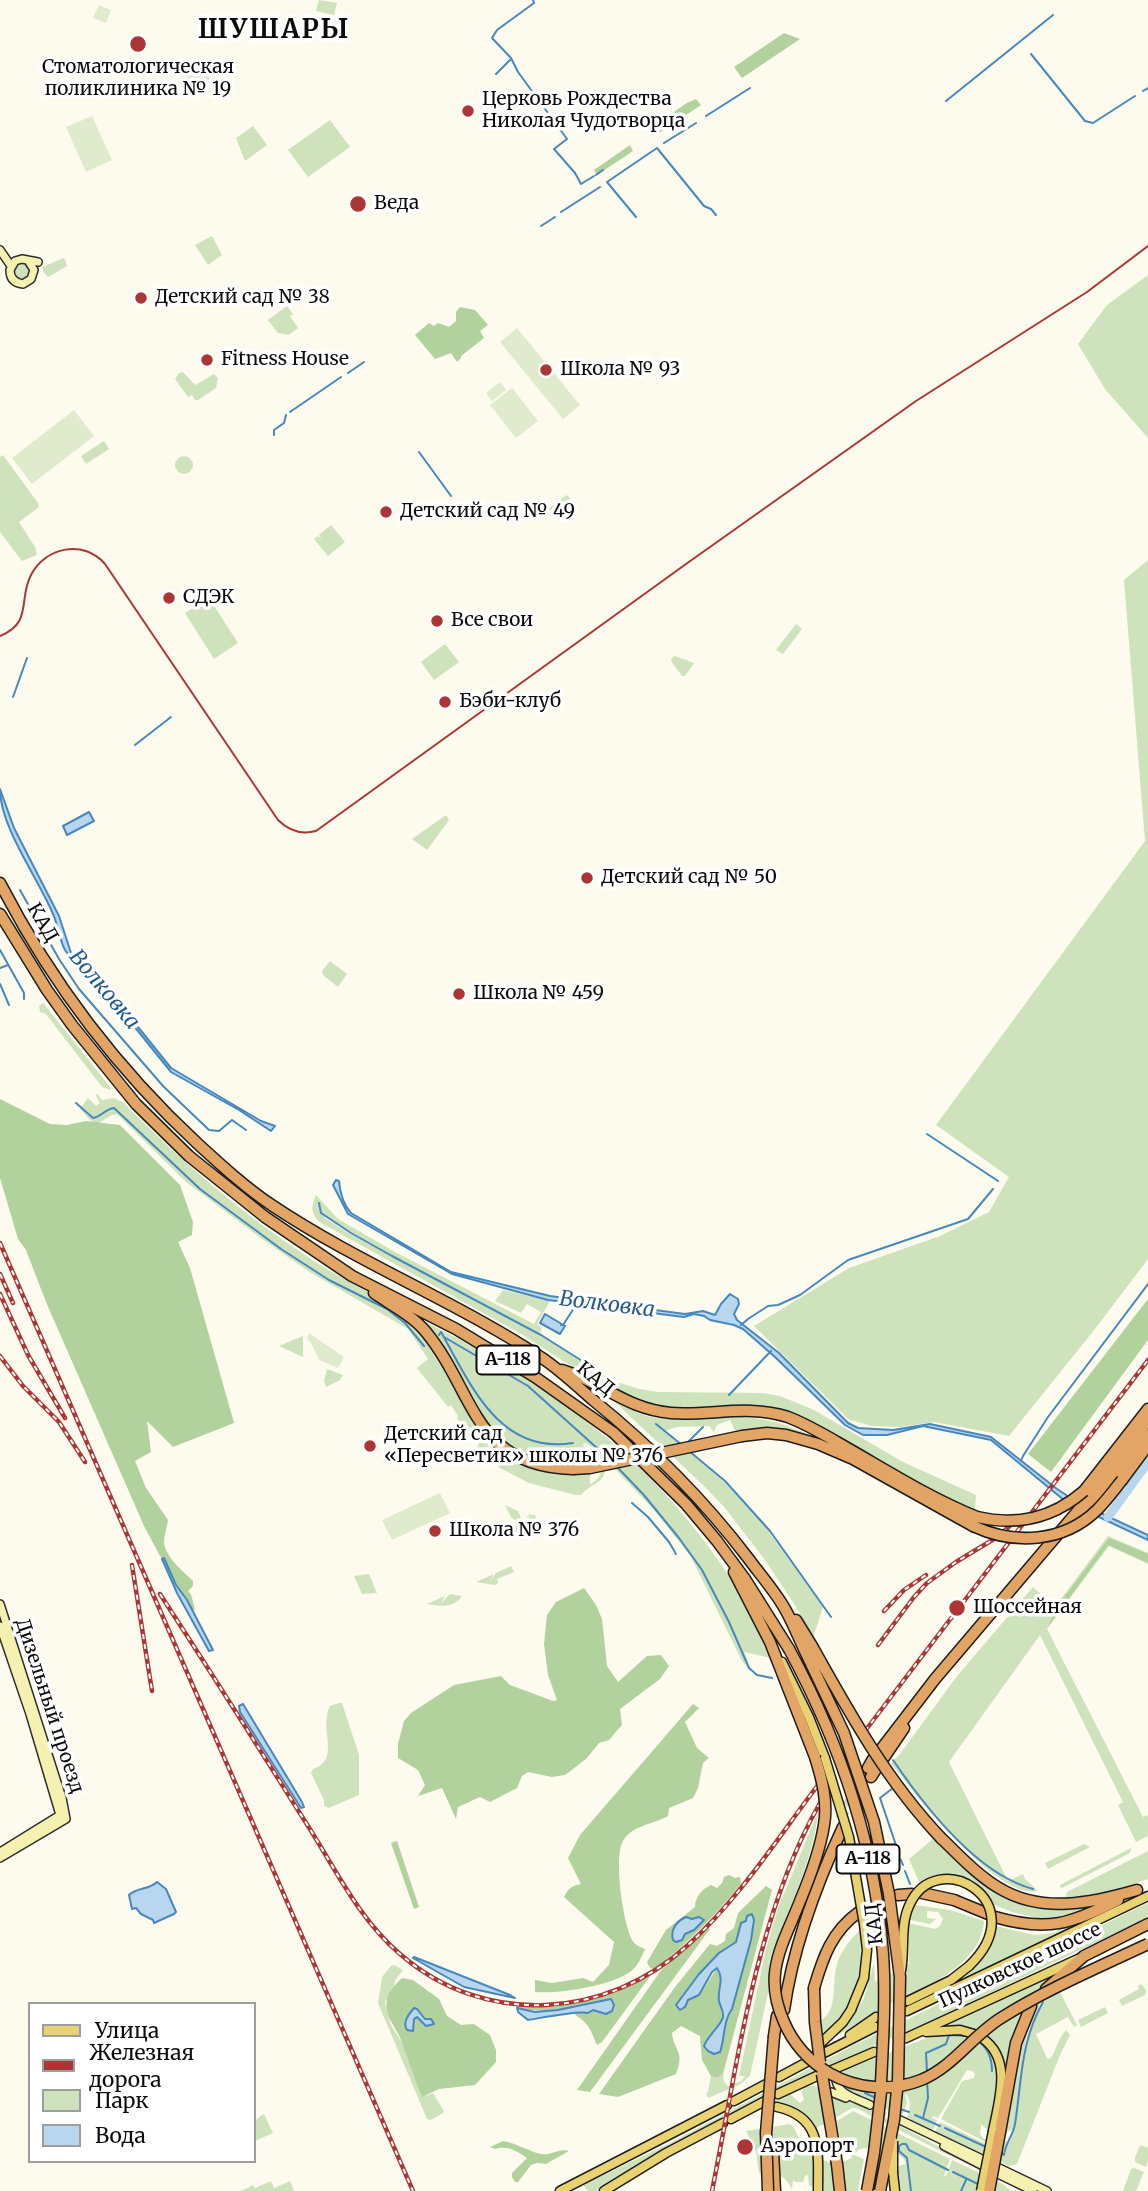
<!DOCTYPE html>
<meta charset="utf-8">
<style>
body{margin:0}
#map{position:relative;width:1148px;height:2191px;overflow:hidden;background:#fdfbed;font-family:Merriweather,serif}
canvas{display:block}
.legend{position:absolute;left:28px;top:2002px;width:228px;height:161px;box-sizing:border-box;background:#fff;border:2px solid #9e9e9e;margin:0;padding:9px 12px;list-style:none;font-size:21px;color:#0c0c0c}
.legend li{display:flex;align-items:center;gap:14px;height:35px}
.legend b{width:35px;border:2px solid #9e9e9e}
</style>
<div id="map">
<canvas width="1148" height="2191"></canvas>
<ul class="legend">
<li><b style="height:9px;background:#e8d272"></b>Улица</li>
<li><b style="height:9px;background:#ab3635"></b>Железная дорога</li>
<li><b style="height:19px;background:#cee3bb"></b>Парк</li>
<li><b style="height:19px;background:#b8d7ee"></b>Вода</li>
</ul>
</div>
<script>
const g = document.querySelector('canvas').getContext('2d');
g.lineJoin = 'round';
function fill(path, color) {
  g.fillStyle = color;
  g.fill(path, 'evenodd');
}
function stroke(path, color, width, dash) {
  g.strokeStyle = color;
  g.lineWidth = width;
  g.lineCap = dash ? 'butt' : 'round';
  g.setLineDash(dash || []);
  g.stroke(path);
}
function drawText(font, color, halo, rows, align = 'center') {
  g.font = font + ' Merriweather,serif';
  g.lineWidth = 7;
  g.setLineDash([]);
  g.textBaseline = 'middle';
  g.strokeStyle = halo;
  g.fillStyle = color;
  for (const [text, x, y, turn = 0] of rows) {
    g.save();
    g.translate(x, y);
    g.rotate((+turn || 0) * Math.PI / 180);
    g.textAlign = isNaN(turn) ? turn : align;
    if (halo) g.strokeText(text, 0, 0);
    g.fillText(text, 0, 0);
    g.restore();
  }
}
fill(new Path2D(`
 M319,0L337,3L334,15L316,11Z
 M330,120L350,147L308,177L288,150Z
 M253,126L267,145L245,161L236,138Z
 M212,236L222,255L208,265L195,245Z
 M63,258L65,259L67,266L48,277L43,271V267Z
 M13 271a8 8 0 1 1 16 0a8 8 0 1 1-16 0Z
 M1148,275V438L1105,389L1078,344L1107,305Z
 M287,306L293,314L290,316L298,328L289,335L278,333L268,320Z
 M183,372L195,385L214,374L218,378L216,388L198,400H195L192,395L188,397L175,379L179,373Z
 M104,441L109,449L86,464L81,456Z
 M3,455L38,503L39,507L19,522L35,547L37,555L22,561L0,532V457Z
 M175 465a9 9 0 1 1 18 0a9 9 0 1 1-18 0Z
 M567,495L573,502L554,516L549,508Z
 M331,525L345,542L328,556L314,539L318,536L322,540L319,535Z
 M1148,560V1259L1095,1329L1009,1436L934,1422L900,1427L871,1426L848,1419L754,1326L849,1268L940,1236L989,1212L1009,1177L936,1125L1145,841L1124,580Z
 M209,598L238,643L214,659L185,613Z
 M796,624L802,629L783,654L776,650Z
 M445,644L459,662L434,680L421,662Z
 M675,656L694,663L685,676H682L671,661L672,658Z
 M446,815L449,820L427,850L412,839Z
 M330,961L347,974L338,987L323,975L322,971Z
 M43,1003L111,1088V1090L102,1087L46,1014L40,1012L39,1006Z
 M97,1093L102,1100L114,1098L124,1103C182,1162 242,1214 311,1259C343,1281 387,1298 414,1324C452,1360 458,1419 500,1450C528,1470 557,1475 590,1472V1484C604,1478 604,1465 598,1451L586,1443L583,1444L589,1464L571,1467L530,1459L496,1438L418,1318C539,1378 640,1448 718,1560C738,1589 760,1624 771,1658L744,1652L748,1661L745,1665L741,1659L691,1557L655,1511L616,1470L605,1461C607,1486 594,1480 581,1495H576L529,1483L500,1468L477,1448L479,1444L457,1419L458,1416L451,1405L448,1407L417,1368L428,1359L408,1329L308,1271L262,1239L185,1181L117,1114L112,1115L97,1124L90,1120L80,1109L88,1098L96,1106L100,1103L96,1096Z
 M316,1195L338,1219L395,1252L534,1324L541,1312L527,1304L521,1313L495,1301L503,1290L550,1301L537,1324L542,1328L540,1333L392,1256L326,1217L319,1209L325,1218L350,1234L539,1335L615,1383L617,1382L639,1389L659,1392L763,1393L780,1396L814,1410L903,1462L976,1495L975,1511L973,1513L805,1422L709,1409H672L637,1403L608,1390L523,1335L321,1223C310,1214 311,1206 316,1195Z
 M303,1336V1357L279,1346Z
 M327,1369L343,1375L340,1380L326,1387L324,1381Z
 M613,1400C624,1405 636,1413 647,1416C675,1423 706,1417 734,1417C763,1417 787,1424 812,1436L811,1438L736,1433L730,1420L717,1425L714,1432L709,1426L677,1427L664,1431L724,1482L767,1529L823,1607L813,1638L795,1605L765,1560L725,1508L707,1489Z
 M505,1505L518,1511L524,1525H531L528,1526L517,1523L525,1529L532,1528C531,1519 527,1516 519,1512L530,1518L528,1514L536,1516L534,1523L535,1527H532L535,1528L529,1534L525,1530L523,1541L517,1536L514,1524L524,1531L514,1523L517,1522L511,1517Z
 M1108,1536L1148,1553V1564L1109,1546L1047,1629L1143,1817L1148,1815V1836L1136,1842L1118,1805L1123,1802L1040,1635L949,1762L1008,1881L1023,1874L1025,1879L1038,1891C997,1900 914,1793 891,1763L900,1754L957,1676L1033,1587L1055,1607Z
 M511,1566L514,1572L497,1579L498,1583L495,1585L476,1582L494,1574L489,1583L496,1573Z
 M369,1574L377,1593L362,1594L354,1576Z
 M450,1594L462,1596C453,1609 440,1606 427,1604L445,1596L441,1603Z
 M339,1703H342L359,1755V1795L329,1808L324,1806V1800L311,1773L313,1769C342,1759 318,1730 330,1706Z
 M818,1812C813,1860 790,1905 773,1950L769,1962V1988L750,2076L739,2085L708,2098L706,2093L708,2092L711,2076L717,2078L723,2074L724,2082L728,2086L741,2081L745,2076H739L766,1949L778,1908Z
 M934,1838C971,1873 1006,1909 1060,1910C1072,1910 1083,1907 1093,1906L1077,1915L1073,1913L1050,1918H1038L1012,1912L992,1904L985,1893L972,1881L956,1876L943,1875L920,1884L909,1859Z
 M1084,1844L1090,1847L1048,1869L1045,1863Z
 M1131,1848L1130,1853L1062,1888L1060,1887V1885Z
 M1148,1851V1879L1105,1894L1065,1899L1067,1892Z
 M1148,1903V1918L1135,1924L929,2022L789,2083L670,2145L596,2191H588L583,2185L668,2144L854,2045Z
 M915,1905L950,1910L984,1921C980,1970 918,1989 880,2009C864,2018 850,2029 833,2038L851,2019L864,1998L874,1963L875,1982L909,1964V1923L935,1929L940,1926L943,1919L938,1912L927,1911V1918L936,1919L930,1924L910,1920Z
 M1083,1923L957,1981C977,1965 992,1952 996,1926L1034,1935L1055,1933L1059,1929Z
 M860,1930C863,1975 857,2003 825,2036L820,2021C838,2011 832,1986 836,1968C839,1954 849,1940 860,1930Z
 M395,1965L403,1970L396,1979L391,1995L385,2002L391,2025L406,2049L421,2093L426,2096L433,2093L444,2111L443,2113L431,2120L427,2119L378,2003L382,1977L391,1966Z
 M1053,1975C1018,2011 1014,2032 1006,2080C1001,2041 986,2027 947,2025Z
 M1141,1984L1146,1990L1145,1995L1122,2006L1119,2000L1139,1989L1138,1986Z
 M1060,1992L1077,2025L1074,2027L1068,2017L1036,2034L1047,2058L1050,2059C1057,2049 1058,2038 1066,2030L1070,2035L1060,2055L1017,2164L1009,2166L935,2132L940,2122L1001,2151L1005,2150C1012,2139 1016,2130 1016,2117L1013,2129L1004,2133C1009,2107 1019,2014 1041,2002L1027,2034L1022,2062C1028,2042 1029,2017 1045,2001C1048,1997 1055,1995 1060,1992Z
 M1105,2007L1108,2013L1081,2027L1078,2020Z
 M954,2032C963,2034 974,2036 981,2041C1010,2060 994,2104 989,2131L981,2124L980,2134L983,2138L994,2143L1009,2141L1004,2149L1001,2150L941,2119L962,2081L974,2078L975,2074L972,2071L967,2070L938,2118L933,2116L932,2118L937,2120L933,2130L907,2118C910,2107 912,2101 905,2093L907,2103L902,2116L841,2088L839,2077L845,2070L927,2038L940,2033Z
 M808,2086H814L870,2110L951,2153L950,2156L856,2108H852L823,2125L819,2126L816,2129L799,2110L773,2102L790,2094L800,2103L804,2100L802,2094L803,2089Z
 M853,2111L950,2159L944,2176H946L952,2160L1003,2184L1011,2191H899L896,2167L906,2164L904,2159L899,2155L865,2148L858,2150L854,2155L864,2159L858,2191H844L842,2162L852,2158L848,2149L841,2145L837,2121Z
 M264,2114L273,2133L255,2141C251,2130 253,2119 264,2114Z
 M790,2124L794,2128L803,2146L806,2144V2150L809,2151L812,2142L815,2186H809L808,2175L805,2176L803,2182H795L793,2180L792,2189C783,2172 776,2174 759,2173L756,2152L746,2131Z
 M1140,2145L1148,2148V2160L1146,2167L1135,2162V2158Z
 M822,2160L833,2163L835,2191H823Z
 M1134,2168L1144,2172L1136,2191H1123L1131,2169Z
 M271,2181L274,2188L290,2181L294,2191H241L253,2185L255,2188Z`), '#cee3bb');
fill(new Path2D(`
 M784,33L800,39L742,78L734,67Z
 M696,99L701,105L658,134L653,126L687,103Z
 M630,145L633,151L597,175L594,170Z
 M460,307L475,310L488,325L480,331L484,338L461,356V358L457,362L451,353L435,359L415,335L429,323L434,326L438,323L449,327L456,321V312Z
 M0,1099L50,1124L67,1125L86,1121L120,1125L180,1185L193,1222L192,1235L178,1242L190,1268L234,1423L173,1447L147,1421L151,1452L135,1461L146,1488L168,1520C167,1527 164,1536 164,1543C166,1558 183,1571 193,1581V1586L188,1591L191,1594L195,1610L193,1611L176,1585L166,1562L160,1556L144,1526L46,1302L26,1250L18,1239L0,1178Z
 M1148,1299V1340L1051,1472L1028,1454Z
 M1109,1538L1148,1554V1563L1108,1545L1048,1627L1055,1609Z
 M584,1588L596,1605L602,1619L607,1666L618,1682L647,1656L661,1655L669,1666L660,1679L620,1709L622,1725L609,1740L599,1743L586,1759L565,1775L552,1777L528,1772L522,1776L517,1788L490,1802L480,1797L458,1807L456,1819L442,1788L418,1796L425,1785L418,1770L398,1758V1744L404,1721L411,1713L454,1685L501,1676L510,1685L553,1701L557,1700L548,1675L544,1644L547,1615L556,1602Z
 M693,1704L699,1708L685,1722L697,1748L709,1758L703,1763L698,1788L693,1798L669,1808L668,1816C654,1824 629,1826 622,1843C614,1861 623,1922 632,1940C635,1945 640,1947 645,1949C641,1958 638,1966 630,1972C610,1986 559,1994 535,1992V1980L552,1983L583,1978L593,1982L609,1965L614,1942L564,1897C568,1888 572,1886 581,1884L568,1858L580,1835Z
 M397,1841L419,1907L414,1909L391,1843Z
 M729,1875L735,1878L740,1877L741,1884C715,1916 687,1944 654,1969L650,1968L647,1962L666,1930L695,1907C695,1897 702,1889 711,1885L717,1888L722,1883L724,1877ZM683,1918L704,1920L694,1930L685,1934L676,1924Z
 M766,1886L772,1890L723,2074L717,2078L711,2076L702,2060L700,2036L681,2026L672,2033C674,2052 685,2050 676,2074L618,2097L599,2094L675,1987L710,1944L717,1946L725,1941L726,1934L734,1928L738,1913ZM746,1921L751,1933V1940L732,2008C726,2017 721,2035 723,2046L715,2028L720,2024L723,2017L718,1997L719,1985L722,1979L721,1973L717,1968L703,1990L676,2005C693,1980 712,1960 736,1942L741,1923Z
 M708,1928L710,1929L590,2092L577,2090L662,1969L686,1950Z
 M651,1975L602,2042L597,2045C591,2031 589,2023 575,2015L576,2012L593,2010L606,2014L612,2010L614,2005C596,2001 581,2007 563,2009C547,2012 532,2011 517,2008L516,2004C564,2010 610,2000 651,1975Z
 M402,1978L413,1980L439,1999L447,2016L461,2025L474,2024L490,2035L496,2050V2062L475,2085L439,2089L422,2097C414,2078 408,2059 401,2040C396,2027 384,2016 387,2000C388,1991 396,1984 402,1978Z
 M503,2141C516,2143 528,2151 541,2154C552,2156 558,2148 569,2151L546,2164L537,2163L531,2165L518,2182H515L512,2177V2173L527,2158C518,2151 506,2145 495,2149L490,2147Z`), '#b1d29c');
fill(new Path2D(`
 M99,5L111,10L106,23L93,18Z
 M189,61L210,78L201,90L180,72Z
 M92,116L112,160L86,172L66,127Z
 M517,328L580,405L563,419L500,342Z
 M500,382L506,390L492,401L486,393Z
 M512,388L538,421L516,438L490,405Z
 M74,410L94,436L32,484L12,458Z
 M309,1333L344,1357L338,1368L319,1360L311,1343L307,1338Z
 M440,1493L450,1513L392,1540L382,1520Z`), '#dfebcc');
const water = new Path2D(`
 M0,789L14,828L59,916L72,956L97,976L171,1068L261,1121L275,1126L271,1131L239,1110L171,1072L96,979C86,969 72,962 65,950C59,939 58,925 53,914C38,878 0,827 0,789Z
 M89,812L94,821L67,835L63,826Z
 M336,1180L339,1181C340,1193 343,1204 351,1213L451,1272L550,1296L685,1314L703,1311L715,1315L721,1304L730,1294L738,1299L739,1304L734,1314L737,1320L779,1353L848,1423L858,1428L893,1430L930,1424L991,1437L1057,1489L1077,1502L1148,1535V1540L1065,1501L991,1440L923,1426L887,1435H863L845,1425L775,1357L743,1329L734,1325L710,1320L704,1316L694,1314L684,1317L548,1300L452,1274L348,1214L333,1185Z
 M545,1314L565,1326L560,1334L540,1323Z
 M164,1558L176,1585L187,1600L213,1650L209,1651L177,1593L162,1559Z
 M243,1704L302,1802L304,1807L301,1808L240,1712L239,1706Z
 M157,1882L166,1889L176,1912L174,1914L154,1923L153,1920L141,1914L136,1908L132,1909L129,1895C137,1887 149,1890 157,1882Z
 M752,1914L754,1920L751,1940L732,2009C723,2021 725,2038 720,2052L714,2054L708,2051L704,2046C708,2035 721,2026 723,2017C724,2011 720,2006 719,2001C717,1989 725,1979 717,1968L712,1972L699,1995L688,2000L685,2007L680,2010L676,2005L699,1974L719,1953L736,1942L741,1923L746,1921L747,1916Z
 M686,1917L692,1919L699,1917L704,1920L694,1930L685,1934L682,1940L676,1942L673,1940C670,1929 677,1921 686,1917Z
 M414,1957L510,1995L515,1998L464,1987L413,1958Z
 M611,1999L614,2005L612,2011L606,2014L593,2010L588,2013C579,2010 541,2018 528,2020L518,2012L517,2008L535,2012L558,2010Z
 M414,2008L417,2009L425,2019H431L434,2024L426,2026L417,2017L414,2019L413,2031L407,2030C402,2022 409,2014 414,2008Z`);
fill(water, '#b8d7ee');
stroke(water, '#4788bd', 2);
stroke(new Path2D(`
 M533,0L534,3L497,30L492,38L511,58L518,72L567,139L554,149L575,173L581,184L594,176
 M1031,54L1085,121L1093,123L1135,96
 M496,74L511,59
 M1143,91L1148,88
 M946,101L1053,15
 M706,116L750,88
 M664,143L696,123
 M596,175L603,170
 M561,212L600,187
 M636,217L607,182L657,148L704,206L711,209L716,215
 M541,226L555,217
 M348,373L364,362
 M290,412L341,377
 M274,435V430L284,423L286,415
 M419,452L451,496
 M13,697L27,658
 M135,745L171,717
 M20,890L59,959L79,989L163,1086L209,1130L219,1131L232,1120L246,1130
 M0,950L24,993V999
 M0,968L8,965
 M0,984L9,1005
 M76,1103L93,1118C101,1117 105,1109 114,1108L200,1189L281,1249L329,1280L387,1309L405,1323L424,1346
 M927,1134L998,1181
 M319,1203L321,1213L351,1233L392,1256L541,1335L598,1371
 M561,1325H563L576,1305
 M741,1325L748,1319L768,1306L778,1305L800,1295L848,1260L968,1219L993,1189
 M439,1335L441,1332C471,1385 499,1455 573,1443
 M444,1337L528,1386L608,1458
 M729,1395L771,1351
 M656,1424L682,1445
 M687,1443L703,1427
 M689,1451L725,1481L770,1531L831,1617
 M1021,1461L1023,1456L1048,1417L1148,1284
 M617,1467L643,1494L679,1538L702,1570L729,1622L749,1668L757,1675L772,1678
 M632,1503L648,1517L669,1542L676,1554
 M893,1760C925,1807 977,1874 1033,1889
 M893,1788L880,1798L899,1854
 M901,1860L903,1865
 M905,1871L910,1884
 M978,2041C988,2048 992,2059 992,2071
 M927,2072L926,2053L946,2044L949,2035L967,2036
 M865,2093L876,2098
 M900,2109L909,2112
 M915,2115L940,2126
 M923,2118L928,2098L927,2081
 M945,2128L986,2147
 M1001,2153L1004,2155C1005,2144 1013,2136 1015,2124C1022,2080 1020,2043 1043,2002
 M953,2172L978,2184
 M911,2191L907,2158L899,2151V2146L902,2144H906L909,2150L948,2170
 M961,2191L966,2180`), '#4788bd', 2);
stroke(new Path2D(`
 M1108,1517L1148,1462`), '#b8d7ee', 9);
stroke(new Path2D(`
 M870,2108L900,2124`), '#d9d7cb', 7, [7, 3.5]);
stroke(new Path2D(`
 M840,1819L868,1768
 M859,1912L873,1903L898,1895`), '#d9d7cb', 10, [10, 5]);
const secondary = new Path2D(`
 M0,250L11,266
 M29,262L34,270L31,279L23,284C14,283 10,278 10,270L15,261L22,259L38,262
 M0,1604L62,1798L66,1819L0,1858
 M0,1626L30,1714L60,1815L0,1852
 M836,2081C839,2095 858,2099 870,2105
 M831,2092L846,2098
 M900,2120L984,2160
 M944,2146L983,2166
 M997,2167L1047,2191
 M996,2173L1033,2191`);
const primary = new Path2D(`
 M782,1662L809,1717L825,1758
 M908,2001L951,1980L969,1966
 M907,2011L1148,1896
 M926,2032L960,2030L974,2034
 M850,2035L876,2017
 M906,2038L1078,1959
 M982,2038C1013,2059 999,2100 993,2131
 M822,2042L843,2022L851,2010
 M824,2053L875,2027
 M832,2070L874,2052
 M779,2077L807,2062
 M778,2094L819,2075
 M734,2101L766,2084
 M777,2107C823,2117 818,2152 818,2191
 M731,2119L765,2101
 M893,2173L895,2191
 M560,2191L727,2105
 M604,2191L666,2153L723,2123`);
const highway = new Path2D(`
 M0,883C51,982 117,1069 198,1144C222,1166 246,1188 273,1206C360,1264 458,1302 545,1360C562,1372 577,1386 593,1400C651,1447 703,1499 748,1558C759,1573 772,1588 782,1604C791,1618 797,1634 804,1649
 M0,914L47,990L72,1025L136,1104L189,1156L265,1217L352,1276L456,1329L535,1377L614,1433L686,1504L717,1541L745,1579L789,1649
 M374,1293C391,1305 412,1315 426,1332C476,1393 472,1466 573,1469
 M562,1370C602,1382 626,1409 671,1413C711,1416 748,1404 788,1417C809,1425 830,1438 849,1449C891,1473 932,1499 977,1517
 M742,1436L767,1433L786,1435L818,1444L853,1459L973,1526
 M1122,1480L1148,1445
 M1084,1491L1148,1409
 M1075,1524L1148,1435
 M734,1572L770,1642L815,1757
 M796,1620L812,1646
 M879,1752L935,1679L1076,1513L1148,1421
 M883,1759L904,1728
 M868,1768L873,1759
 M871,1777L878,1766
 M941,1838C959,1855 977,1875 999,1888C1042,1914 1092,1903 1137,1890
 M922,1893L954,1900L988,1914
 M898,1895L912,1894
 M995,1917C1047,1932 1071,1924 1118,1900
 M814,1988C823,1957 832,1931 859,1912
 M1046,1989L1084,1956L1148,1924
 M784,2010C793,1946 816,1885 843,1827
 M774,2036L777,2016
 M1000,2132L1016,2043L1031,2006
 M773,2151L775,2191
 M837,2164L840,2191`);
stroke(secondary, '#2e2e2e', 10);
stroke(primary, '#1d1d1d', 11);
stroke(highway, '#1d1d1d', 13);
stroke(secondary, '#f5f1b0', 7);
stroke(primary, '#e8d272', 8);
stroke(highway, '#e3a565', 10);
stroke(new Path2D(`
 M0,636C33,623 18,599 31,575C45,547 84,539 105,564L278,820C289,831 301,835 316,831L686,564L916,401L1087,292L1148,246`), '#ab3635', 2);
const rail = new Path2D(`
 M0,1243L413,2191
 M0,1274L13,1303
 M0,1294L28,1355L65,1418
 M0,1356L23,1386L59,1422L85,1462
 M132,1565L152,1691
 M160,1594C210,1671 259,1748 308,1826C336,1870 359,1919 400,1954C485,2028 607,2019 688,1945C739,1899 777,1839 818,1785
 M884,1611L904,1590L926,1575
 M878,1645L914,1597L927,1583L956,1562L999,1536L1018,1518
 M865,1731L1148,1360
 M712,2191C738,2063 755,1917 820,1803`);
stroke(rail, '#ab3635', 4.5);
stroke(rail, '#fff', 2, [5]);
const primaryBridge = new Path2D(`
 M825,1758L849,1837L864,1924L867,1950L864,1978L851,2010
 M901,1971C905,1950 900,1926 909,1906C936,1843 1036,1902 969,1966
 M893,2173V2141
 M981,2191L993,2131`);
const highwayBridge = new Path2D(`
 M573,1469L590,1468L742,1436
 M977,1517C1017,1526 1052,1519 1084,1491
 M973,1526C1014,1545 1063,1543 1097,1510C1106,1501 1114,1490 1122,1480
 M812,1646C850,1714 887,1781 941,1838
 M789,1649C840,1743 875,1847 883,1954C886,1997 883,2040 881,2083
 M804,1649L844,1733L874,1822L889,1894L900,1977L898,2082
 M815,1757C822,1779 828,1802 824,1825C820,1851 810,1877 800,1901C783,1945 762,1973 784,2022C793,2043 809,2061 829,2073C857,2089 891,2092 921,2080C953,2067 972,2036 1001,2018C1047,1989 1099,1967 1148,1944
 M814,1988L815,2022L820,2062
 M822,2074L837,2164
 M768,2191L766,2133L774,2036
 M867,2191L874,2153L881,2092
 M880,2191L894,2120L897,2090
 M989,2191L1000,2132`);
stroke(primaryBridge, '#1d1d1d', 11, []);
stroke(highwayBridge, '#1d1d1d', 13, []);
stroke(primaryBridge, '#e8d272', 8);
stroke(highwayBridge, '#e3a565', 10);
for (const [x, y, r, color] of [
 [138,44,9,"#ab3635"],
 [468,111,7,"#ab3635"],
 [358,204,9,"#ab3635"],
 [141,298,7,"#ab3635"],
 [207,360,7,"#ab3635"],
 [546,370,7,"#ab3635"],
 [386,512,7,"#ab3635"],
 [169,598,7,"#ab3635"],
 [437,621,7,"#ab3635"],
 [445,702,7,"#ab3635"],
 [587,878,7,"#ab3635"],
 [459,994,7,"#ab3635"],
 [370,1446,7,"#ab3635"],
 [435,1531,7,"#ab3635"],
 [957,1608,9,"#ab3635"],
 [745,2147,9,"#ab3635"]
]) {
  const dot = new Path2D();
  dot.arc(x, y, r, 0, 2 * Math.PI);
  g.fillStyle = color;
  g.fill(dot);
  stroke(dot, '#fff', 2.5);
}
for (const [x, y, w] of [
 [508,1360,63],
 [868,1859,63]
]) {
  const box = new Path2D();
  box.roundRect(x - w / 2, y - 14.5, w, 29, 5);
  g.fillStyle = '#fff';
  g.fill(box);
  stroke(box, '#0c0c0c', 2);
}
drawText('bold 18px', '#0c0c0c', null, [
 ["А-118",508,1360],
 ["А-118",868,1859]
]);
drawText('19px', '#0c0c0c', '#fff', [
 ["Стоматологическая",138,68,"center"],
 ["поликлиника № 19",138,90,"center"],
 ["Церковь Рождества",482,100],
 ["Николая Чудотворца",482,122],
 ["Веда",374,204],
 ["Детский сад № 38",155,298],
 ["Fitness House",221,360],
 ["Школа № 93",560,370],
 ["Детский сад № 49",400,512],
 ["СДЭК",183,598],
 ["Все свои",451,621],
 ["Бэби-клуб",459,702],
 ["Детский сад № 50",601,878],
 ["Школа № 459",473,994],
 ["Детский сад",384,1435],
 ["«Пересветик» школы № 376",384,1457],
 ["Школа № 376",449,1531],
 ["Шоссейная",973,1608],
 ["Аэропорт",761,2147]
], 'left');
drawText('19px', '#0c0c0c', '#fff', [
 ["КАД",42,923,60],
 ["КАД",595,1379,39],
 ["Дизельный проезд",49,1706,72],
 ["КАД",875,1924,-97],
 ["Пулковское шоссе",1020,1966,-25]
]);
drawText('italic 21px', '#255a8e', '#fff', [
 ["Волковка",104,990,50],
 ["Волковка",607,1305,7]
]);
g.letterSpacing = '2px';
drawText('bold 26px', '#0c0c0c', '#fff', [
 ["ШУШАРЫ",274,31]
]);
g.letterSpacing = '0px';
</script>
